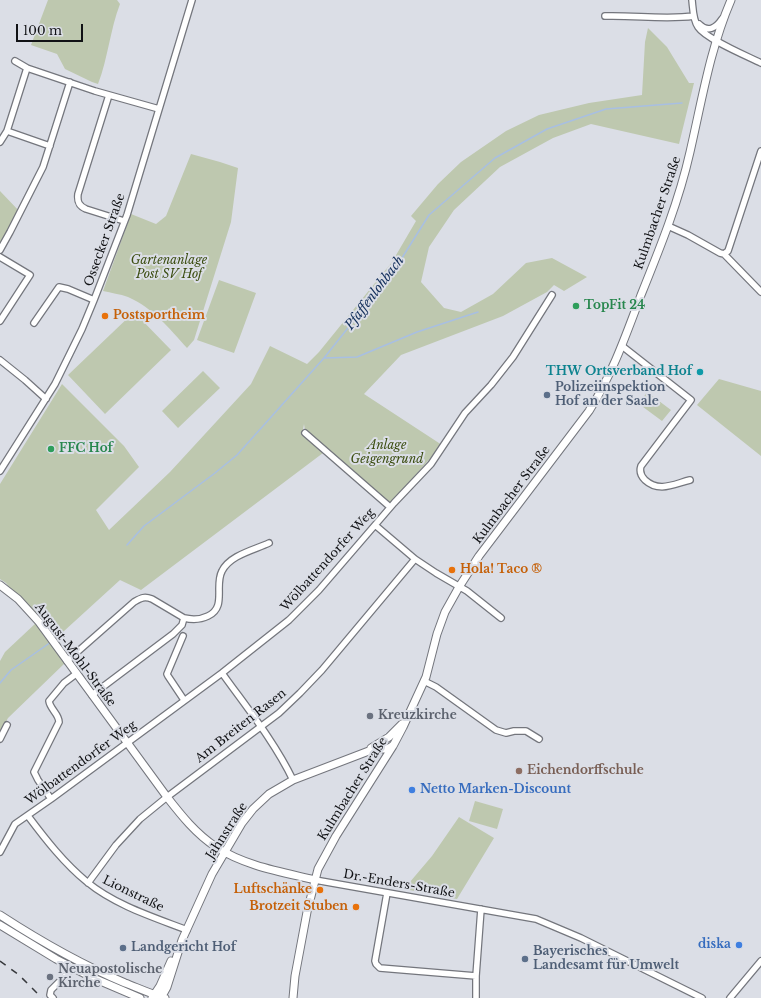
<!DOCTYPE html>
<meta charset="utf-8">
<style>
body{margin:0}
#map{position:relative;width:761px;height:998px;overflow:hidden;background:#dbdee6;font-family:"Libre Baskerville",serif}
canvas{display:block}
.scale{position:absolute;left:16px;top:24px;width:67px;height:18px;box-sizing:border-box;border:2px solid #111215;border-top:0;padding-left:5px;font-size:12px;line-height:14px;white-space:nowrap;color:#111215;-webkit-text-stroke:3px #dbdee6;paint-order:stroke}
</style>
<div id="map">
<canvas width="761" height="998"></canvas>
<div class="scale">100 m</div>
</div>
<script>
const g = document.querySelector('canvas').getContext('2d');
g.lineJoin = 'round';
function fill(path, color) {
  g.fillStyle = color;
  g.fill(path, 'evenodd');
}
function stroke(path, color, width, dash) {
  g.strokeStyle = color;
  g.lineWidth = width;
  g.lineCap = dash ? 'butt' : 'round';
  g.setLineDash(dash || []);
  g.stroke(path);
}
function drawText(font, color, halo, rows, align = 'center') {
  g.font = font + ' "Libre Baskerville",serif';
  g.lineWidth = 4;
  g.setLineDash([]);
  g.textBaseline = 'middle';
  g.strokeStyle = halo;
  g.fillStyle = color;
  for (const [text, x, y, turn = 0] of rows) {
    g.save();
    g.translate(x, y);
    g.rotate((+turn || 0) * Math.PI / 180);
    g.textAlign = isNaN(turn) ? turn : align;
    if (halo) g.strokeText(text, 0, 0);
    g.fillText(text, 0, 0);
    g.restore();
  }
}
fill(new Path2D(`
 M48,0H117L120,4C110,30 108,58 98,84L92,82L65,69L57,54L31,45Z
 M648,28L667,47L689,83H694L679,144L591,124L553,138L500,167L454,210L429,247L421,282L444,308L461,312L493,294L526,263L552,258L587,277L564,291L554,285L547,292L503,316L401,355L364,394L442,445L390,504L305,430L304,424L302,434L323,453L141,590L120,580L52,642L65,663L8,718L0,733V661L5,652L37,622L6,583L0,579V484L62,384L124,446L139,467L96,510L109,530L170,472L251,384L270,346L307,364L319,352L392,262L416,221L411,216L438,184L461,162L506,131L539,115L589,103L642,95L645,42Z
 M191,154L220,162L238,168L231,222L194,340L187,348C169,328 153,308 128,297C120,294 111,293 103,291L131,214L156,224L166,216Z
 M0,191L20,212L0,246Z
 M219,280L256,293L234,353L197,340Z
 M134,312L171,350L105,414L68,375Z
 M203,371L220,388L178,428L162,411Z
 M719,379L761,391V456L697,405Z
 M647,392L671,410L662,421L639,404Z
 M475,801L503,809L497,829L469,821Z
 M459,817L494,838L457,899L404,889L432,856Z`), '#bec8af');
stroke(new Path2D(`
 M324,358L357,357L417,332L478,312
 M127,545L144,526L215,473L237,455L324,358L395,269L429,215L495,158L547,129L606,109L682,103
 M0,683L11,670L51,642`), '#a8bfe2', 1.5);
const minor = new Path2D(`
 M692,0C693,9 693,20 698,27C706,39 747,56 761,63
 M605,16C635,15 665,20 694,16
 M699,24C708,33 716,28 722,19
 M15,61L27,68L95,91L159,109
 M109,95L78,194C77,202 79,206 86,209L124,221
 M7,131L50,146
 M0,142L7,131L27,68
 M668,226L688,235L720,253L724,254L761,292
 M0,250L10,232L43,167L70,82
 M724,254L728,251L761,151
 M0,257L30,275L0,321
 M34,323L59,287L68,289L94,300
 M622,346L691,400L641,466C639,472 641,476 645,480C659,493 674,484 690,480
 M0,360L25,380L46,399
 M305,433L390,507
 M0,471L55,384L82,329L94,300L127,215L192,0
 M375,525L415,559L436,573L467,591L501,618
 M184,618C193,620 200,620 208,616C227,607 214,586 222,571C230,555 254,550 269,543
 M183,636L167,674L168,676L184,700
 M67,661L134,602C141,598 144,596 152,599L184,618L182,625L173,634L92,695
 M222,673C247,708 274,741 293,780
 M424,681L436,687L496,730L506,733L514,731H526L539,739
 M0,739L7,725
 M51,799L38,780L34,772L59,722C59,714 50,709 49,701L64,683L76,674
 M28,816C46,840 64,863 87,882C115,905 153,917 187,930
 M0,852L15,824L51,799L222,673L289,620L319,590L394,503L431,464L465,413L491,385L513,357L552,295
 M315,880L536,919L581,938L702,998
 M88,883L116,845L140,819L167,797L279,713L300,693L322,670L415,559
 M387,893L375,961L376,964L380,968L476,976
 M53,998L50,995L51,990L73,968
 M476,998V976L481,909
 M730,998L761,961`);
const major = new Path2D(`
 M0,585L18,599L39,622L167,797C181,815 196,834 216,847C245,866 282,872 315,880
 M371,748L389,737L402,724
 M0,915C40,941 80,964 125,983C138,988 151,994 165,998
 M0,925L56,959L91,977L140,998
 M152,998L160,986L171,961
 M161,998L167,987L182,940L212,874L242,823L253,809L269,794L293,780L374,749C381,748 387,751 392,746
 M293,998L295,976L307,912L318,869L336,836L393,746L403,727L426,677L437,634L445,612L459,587L479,556L589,411C612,375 626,335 641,295C660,248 679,201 690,152C702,100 710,49 731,0`);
stroke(minor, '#74767d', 8);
stroke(major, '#74767d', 9);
stroke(minor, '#fff', 5.5);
stroke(major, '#fff', 7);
stroke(new Path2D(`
 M0,961L19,975L42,998`), '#37393d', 1.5, [7, 7]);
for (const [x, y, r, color] of [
 [576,306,4,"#2e9e5b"],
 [105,316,4,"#e8710a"],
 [700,372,4,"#0f9aa8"],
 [547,395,4,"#5c6f8a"],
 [51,449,4,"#2e9e5b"],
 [452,570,4,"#e8710a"],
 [370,716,4,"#6b7280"],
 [519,771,4,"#8d6e63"],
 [412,790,4,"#3f7fe0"],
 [320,890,4,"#e8710a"],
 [356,907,4,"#e8710a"],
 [739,945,4,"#3f7fe0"],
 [123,948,4,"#5c6f8a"],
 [525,959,4,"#5c6f8a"],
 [50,977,4,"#6b7280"]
]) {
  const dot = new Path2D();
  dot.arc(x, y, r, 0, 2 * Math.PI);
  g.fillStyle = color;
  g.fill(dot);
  stroke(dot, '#dbdee6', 1.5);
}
drawText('12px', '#111215', '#dbdee6', [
 ["Kulmbacher Straße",658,213,-71],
 ["Ossecker Straße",105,240,-70],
 ["Kulmbacher Straße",512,495,-53],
 ["Wölbattendorfer Weg",328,560,-48],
 ["August-Mohl-Straße",75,655,53],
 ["Am Breiten Rasen",241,726,-38],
 ["Wölbattendorfer Weg",81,763,-36],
 ["Kulmbacher Straße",353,789,-58],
 ["Jahnstraße",227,831,-57],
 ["Dr.-Enders-Straße",399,884,10],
 ["Lionstraße",133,894,26]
]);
drawText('italic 12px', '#3b4d10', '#dbdee6', [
 ["Gartenanlage",169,261],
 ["Post SV Hof",169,275],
 ["Anlage",387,446],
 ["Geigengrund",387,460]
]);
drawText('bold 12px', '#27864d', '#dbdee6', [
 ["TopFit 24",584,306],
 ["FFC Hof",59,449]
], 'left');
drawText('bold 12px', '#c56008', '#dbdee6', [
 ["Postsportheim",113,316],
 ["Hola! Taco ®",460,570],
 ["Luftschänke",312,890,"right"],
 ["Brotzeit Stuben",348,907,"right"]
], 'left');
drawText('bold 12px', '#0d838f', '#dbdee6', [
 ["THW Ortsverband Hof",692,372]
], 'right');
drawText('bold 12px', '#4e5e75', '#dbdee6', [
 ["Polizeiinspektion",555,388],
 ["Hof an der Saale",555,402],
 ["Landgericht Hof",131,948],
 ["Bayerisches",533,952],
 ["Landesamt für Umwelt",533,966]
], 'left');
drawText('bold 12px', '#5b616d', '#dbdee6', [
 ["Kreuzkirche",378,716],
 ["Neuapostolische",58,970],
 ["Kirche",58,984]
], 'left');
drawText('bold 12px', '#785e54', '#dbdee6', [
 ["Eichendorffschule",527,771]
], 'left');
drawText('bold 12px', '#366cbe', '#dbdee6', [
 ["Netto Marken-Discount",420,790],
 ["diska",731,945,"right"]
], 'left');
drawText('italic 13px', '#14305c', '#dbdee6', [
 ["Pfaffenlohbach",375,293,-53]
]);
</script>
